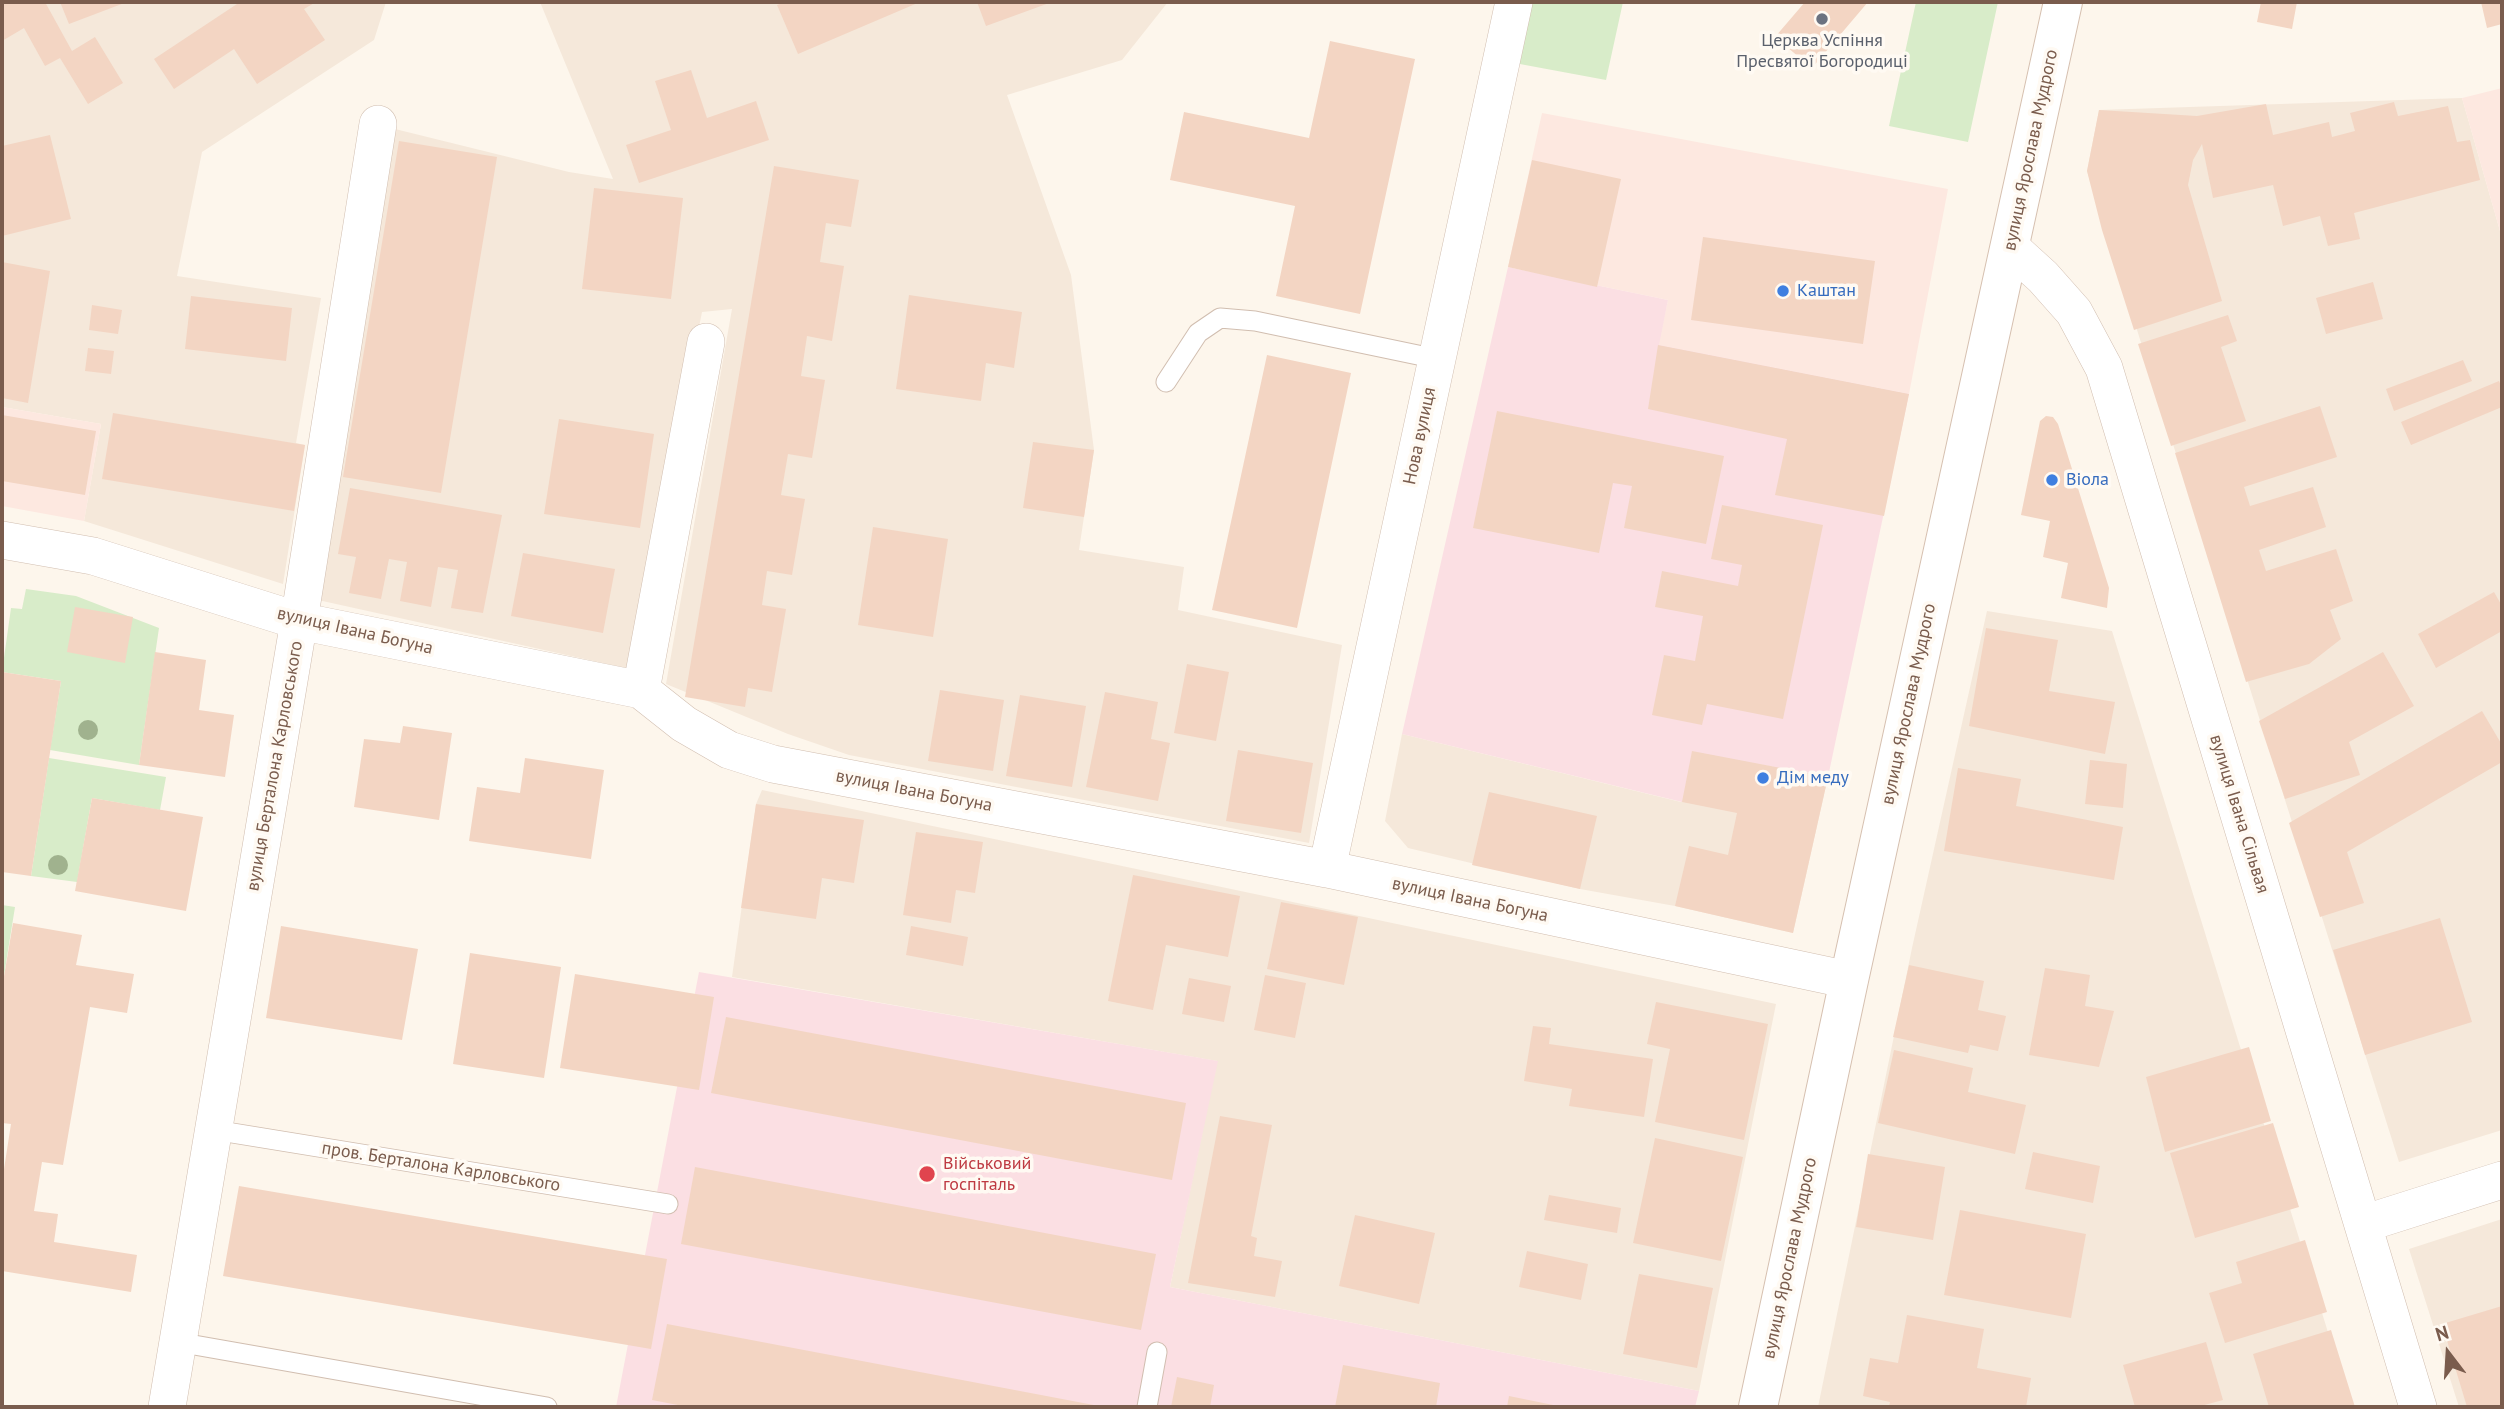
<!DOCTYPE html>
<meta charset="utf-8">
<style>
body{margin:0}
#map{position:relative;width:2504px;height:1409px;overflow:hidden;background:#fdf6ec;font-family:"PT Sans",sans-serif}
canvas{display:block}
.frame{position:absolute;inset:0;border:4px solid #7a5c4d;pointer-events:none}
.north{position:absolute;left:2413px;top:1318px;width:70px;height:70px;-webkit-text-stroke:5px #fffaf3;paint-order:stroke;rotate:343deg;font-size:19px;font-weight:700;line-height:28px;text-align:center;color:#7a5c4d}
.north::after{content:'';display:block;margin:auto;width:24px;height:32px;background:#7a5c4d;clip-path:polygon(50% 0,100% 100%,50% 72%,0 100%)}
</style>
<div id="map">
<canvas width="2504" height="1409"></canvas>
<div class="frame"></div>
<div class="north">N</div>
</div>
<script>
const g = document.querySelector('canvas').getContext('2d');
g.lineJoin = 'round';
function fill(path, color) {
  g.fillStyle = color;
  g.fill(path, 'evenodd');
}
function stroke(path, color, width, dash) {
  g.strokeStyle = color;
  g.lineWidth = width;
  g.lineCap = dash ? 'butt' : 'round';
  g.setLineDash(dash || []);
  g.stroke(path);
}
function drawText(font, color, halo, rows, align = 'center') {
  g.font = font + ' "PT Sans",sans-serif';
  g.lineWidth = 7;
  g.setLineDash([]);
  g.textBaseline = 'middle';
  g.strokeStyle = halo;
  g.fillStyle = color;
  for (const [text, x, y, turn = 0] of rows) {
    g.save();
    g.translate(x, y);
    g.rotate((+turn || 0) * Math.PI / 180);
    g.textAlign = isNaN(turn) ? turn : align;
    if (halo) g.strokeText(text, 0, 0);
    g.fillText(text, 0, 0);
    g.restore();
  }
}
fill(new Path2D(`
 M2,2H386L374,40L202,152L177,276L321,298L296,443L305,445L283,584L84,521L101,424L2,407Z
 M540,2H1168L1122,60L1007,95L1071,275L1094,450L1079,550L1184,567L1178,610L1342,645L1309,843L849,755L788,734L666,684L732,309L702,312L630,669L318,600L391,128L569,172L613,179Z
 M2462,98L2502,238V1130L2399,1162L2087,171L2099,110Z
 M1987,611L2112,631L2351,1407H1818L1912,948Z
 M1402,734L1681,802L1692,751L1828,777L1793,933L1675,906L1580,889L1408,848L1385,821Z
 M762,790L1776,1004L1699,1391L1170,1287L1217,1061L732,977L756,804Z
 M2502,1219V1407H2459L2409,1249Z`), '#f5e8da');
fill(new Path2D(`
 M2502,88V238L2462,98Z
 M1542,113L1948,189L1909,394L1658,345L1668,300L1508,267Z
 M2,407L101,424L84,521L2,506Z`), '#fde8e0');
fill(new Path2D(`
 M1508,267L1668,300L1659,345L1909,394L1828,777L1693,752L1682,802L1402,734Z
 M699,972L1218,1061L1170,1287L1699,1391L1695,1407H616Z`), '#fbdfe3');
fill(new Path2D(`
 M1522,2H1623L1606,80L1509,62Z
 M1916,2H1998L1968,142L1889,126Z
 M26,589L76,596L159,628L139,765L50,750L61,681L2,672L11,608L22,609Z
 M49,758L166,777L160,810L92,798L77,882L31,876Z
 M2,905L15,907L2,988Z`), '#d8ecc9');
fill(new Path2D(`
 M2,2H45L72,51L95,37L123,83L88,104L60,58L45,66L24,28L2,41Z
 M60,2H127L69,24Z
 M240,2H316L304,9L325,40L257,84L234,49L174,89L154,59Z
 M785,2H920L798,54L777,5Z
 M977,2H1052L986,26Z
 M1805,2H1868L1812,68L1775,37Z
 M2261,2H2297L2292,29L2257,22Z
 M2481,2H2502V24L2487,28Z
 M1330,41L1415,59L1360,314L1276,296L1295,206L1170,180L1184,112L1309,138Z
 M691,70L707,118L756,101L769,140L639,183L626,145L671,130L655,81Z
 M2394,102L2398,116L2448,106L2457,142L2470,140L2480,180L2354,213L2360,239L2328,246L2320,216L2283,226L2273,185L2213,198L2202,144L2193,160L2188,185L2222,301L2134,330L2102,230L2087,171L2099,110L2197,116L2266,104L2273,135L2329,122L2332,137L2355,131L2350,113Z
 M50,135L71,219L2,236V146Z
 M399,141L497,157L441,493L343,477Z
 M1532,160L1621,179L1597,287L1508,267Z
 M774,166L859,180L851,227L826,223L820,262L844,266L832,341L807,336L801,376L825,380L812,458L788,454L781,495L805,499L792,575L767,571L762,605L786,609L772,692L748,688L745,707L685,697Z
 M594,188L683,198L671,299L582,289Z
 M1703,237L1875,261L1863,344L1691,320Z
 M2,262L50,271L28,403L2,398Z
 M2373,282L2383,319L2326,334L2316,298Z
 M909,295L1022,312L1014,368L986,363L981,401L896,389Z
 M191,296L292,308L286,361L185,349Z
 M92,305L122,310L118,334L89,330Z
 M2228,315L2237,341L2221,347L2246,421L2171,446L2138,344Z
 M1658,345L1909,394L1884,516L1775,495L1787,439L1648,409Z
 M88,348L114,351L111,374L85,371Z
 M1267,355L1351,373L1297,628L1212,610Z
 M2463,360L2472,381L2394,411L2386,389Z
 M2499,381L2502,388V407L2411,445L2401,422Z
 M2320,406L2337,457L2244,487L2250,506L2313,487L2326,527L2259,550L2266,571L2336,549L2353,601L2330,610L2341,639L2309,664L2246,682L2175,453Z
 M1497,411L1724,456L1706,544L1624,528L1632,486L1613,483L1599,553L1473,528Z
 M113,413L305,445L294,511L102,479Z
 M2,415L96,431L85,495L2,481Z
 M2046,416L2053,417L2058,424L2109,588L2107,608L2061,598L2068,563L2043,557L2050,521L2021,515L2040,421Z
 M559,419L654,434L640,528L544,514Z
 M1033,442L1094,450L1084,517L1023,508Z
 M350,488L502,515L483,613L451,608L458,570L438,567L431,607L400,601L407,562L389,559L381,599L349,593L356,557L338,554Z
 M1722,505L1823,525L1783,719L1707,704L1702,725L1652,715L1664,655L1695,661L1703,616L1655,607L1662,571L1738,586L1742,565L1711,559Z
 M873,527L948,539L933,637L858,625Z
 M523,553L615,569L603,633L511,616Z
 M2494,592L2502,606V631L2436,668L2418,634Z
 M75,607L133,617L125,663L67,652Z
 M1986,628L2058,640L2049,691L2115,702L2105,754L1969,726Z
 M155,652L206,660L199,710L234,715L225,777L139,765Z
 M2383,652L2414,706L2349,742L2360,775L2285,799L2259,721Z
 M1187,664L1229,672L1216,741L1174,733Z
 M2,672L61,681L31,876L2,872Z
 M940,690L1004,700L993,771L928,761Z
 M1105,692L1158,702L1151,739L1170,743L1158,801L1086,787Z
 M1020,695L1086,706L1072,787L1006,776Z
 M2482,711L2502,745V762L2347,852L2364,903L2320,917L2289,823Z
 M403,726L452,733L439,820L354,807L364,739L400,743Z
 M1238,750L1313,763L1301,833L1226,821Z
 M1692,751L1828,777L1793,933L1675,906L1689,846L1728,855L1737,813L1682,802Z
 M525,758L604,770L591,859L469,841L477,787L520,793Z
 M2090,760L2127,764L2123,808L2085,804Z
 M1958,768L2021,779L2016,806L2123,827L2114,880L1944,851Z
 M1489,792L1597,816L1580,889L1472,865Z
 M92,798L203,817L186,911L75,891Z
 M756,804L864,820L854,883L822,878L816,919L741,908Z
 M916,832L983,842L975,893L956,890L951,923L903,915Z
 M1133,875L1240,896L1228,957L1166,945L1153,1010L1108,1001Z
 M1281,902L1358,917L1344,985L1267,969Z
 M2440,918L2472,1022L2365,1055L2333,950Z
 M13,923L82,935L76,965L134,974L127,1013L90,1007L63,1165L42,1162L34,1211L58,1214L54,1242L137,1255L131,1292L2,1271V1182L11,1124L2,1123V988Z
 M281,926L418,949L402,1040L266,1018Z
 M911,926L968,937L963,966L906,955Z
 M470,953L561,967L544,1078L453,1064Z
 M1909,965L1984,981L1978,1010L2006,1016L1998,1051L1970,1045L1968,1053L1893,1037Z
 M2045,968L2090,975L2085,1006L2114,1011L2099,1067L2029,1055Z
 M575,974L714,997L699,1090L560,1068Z
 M1265,975L1306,983L1295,1038L1254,1030Z
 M1189,978L1231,986L1224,1022L1182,1014Z
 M1656,1002L1768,1024L1744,1140L1655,1122L1670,1049L1647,1044Z
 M726,1017L1186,1103L1172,1180L711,1093Z
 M1533,1026L1551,1028L1549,1044L1653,1059L1644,1117L1569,1106L1572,1089L1524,1081Z
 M2249,1047L2271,1121L2165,1152L2146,1077Z
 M1894,1050L1973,1068L1968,1092L2026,1105L2015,1154L1878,1123Z
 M1220,1116L1272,1125L1251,1236L1257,1238L1254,1256L1282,1261L1275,1297L1188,1283Z
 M2273,1123L2299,1207L2195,1238L2170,1153Z
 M1655,1138L1743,1157L1721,1261L1633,1243Z
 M2033,1152L2100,1166L2093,1203L2025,1189Z
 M1868,1154L1945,1167L1933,1240L1856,1227Z
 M695,1167L1156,1254L1141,1330L681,1244Z
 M239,1186L667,1259L651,1349L223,1276Z
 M1549,1195L1621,1208L1617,1233L1544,1220Z
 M1960,1210L2086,1234L2071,1318L1944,1295Z
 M1355,1215L1435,1233L1419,1304L1339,1286Z
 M2305,1240L2327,1312L2225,1343L2209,1293L2242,1283L2236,1262Z
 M1527,1251L1588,1264L1581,1300L1519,1287Z
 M1639,1274L1713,1288L1697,1368L1623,1354Z
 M2502,1306V1407H2467L2442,1324Z
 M1907,1315L1984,1329L1977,1368L2031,1378L2026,1407L1970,1405L1969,1407H1889L1890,1402L1863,1396L1870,1358L1898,1363Z
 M667,1324L1099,1406V1407H688L652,1400Z
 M2331,1330L2355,1407H2269L2253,1354Z
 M2206,1342L2223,1400L2197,1407H2135L2123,1365Z
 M1343,1365L1440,1383L1436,1407H1335Z
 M1177,1377L1214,1385L1210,1407H1171Z
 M1509,1396L1558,1406L1557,1407H1507Z`), '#f3d5c3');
const lane = new Path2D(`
 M1166,382L1198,333L1220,318L1255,321L1437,359
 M214,1130L668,1204
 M177,1342L547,1407
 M1147,1407L1157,1352`);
const street = new Path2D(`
 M2010,247L2043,277L2074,312L2104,368L2418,1407
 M2,540L93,556L299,621L641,690L684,724L729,750L773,764L1327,869L1849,980
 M641,690L706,342
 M1327,869L1514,2
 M2363,1224L2502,1180
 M167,1407L299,621L378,124`);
const secondary = new Path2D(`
 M1758,1407L1849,980L2063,2`);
stroke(lane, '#d1beb0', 21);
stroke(street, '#d1beb0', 38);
stroke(secondary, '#d6c0b0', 40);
stroke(lane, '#fff', 19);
stroke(street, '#fff', 37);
stroke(secondary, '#fff', 38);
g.fillStyle = '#a0b28e';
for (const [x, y] of [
 [88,730],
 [58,865]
]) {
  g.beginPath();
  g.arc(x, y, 10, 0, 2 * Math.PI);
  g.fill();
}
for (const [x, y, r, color] of [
 [1822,19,7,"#6b7280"],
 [1783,291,7,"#3f7fe0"],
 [2052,480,7,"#3f7fe0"],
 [1763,778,7,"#3f7fe0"],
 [927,1174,9,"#e0444e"]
]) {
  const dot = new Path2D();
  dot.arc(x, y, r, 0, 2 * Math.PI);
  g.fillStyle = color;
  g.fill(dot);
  stroke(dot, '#fffaf3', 2.5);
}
drawText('18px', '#5b616d', '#fffaf3', [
 ["Церква Успіння",1822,41],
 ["Пресвятої Богородиці",1822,62]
]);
drawText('18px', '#7a5c4d', '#fffaf3', [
 ["вулиця Ярослава Мудрого",2031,150,-78],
 ["Нова вулиця",1420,436,-78],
 ["вулиця Івана Богуна",355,631,13],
 ["вулиця Ярослава Мудрого",1909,704,-78],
 ["вулиця Берталона Карловського",275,766,-80],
 ["вулиця Івана Богуна",914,791,11],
 ["вулиця Івана Сільвая",2239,814,73],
 ["вулиця Івана Богуна",1470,900,12],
 ["пров. Берталона Карловського",441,1167,9],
 ["вулиця Ярослава Мудрого",1790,1258,-78]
]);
drawText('18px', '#366cbe', '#fffaf3', [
 ["Каштан",1797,291],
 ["Віола",2066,480],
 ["Дім меду",1777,778]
], 'left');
drawText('18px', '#be3a42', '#fffaf3', [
 ["Військовий",943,1164],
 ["госпіталь",943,1185]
], 'left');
</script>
